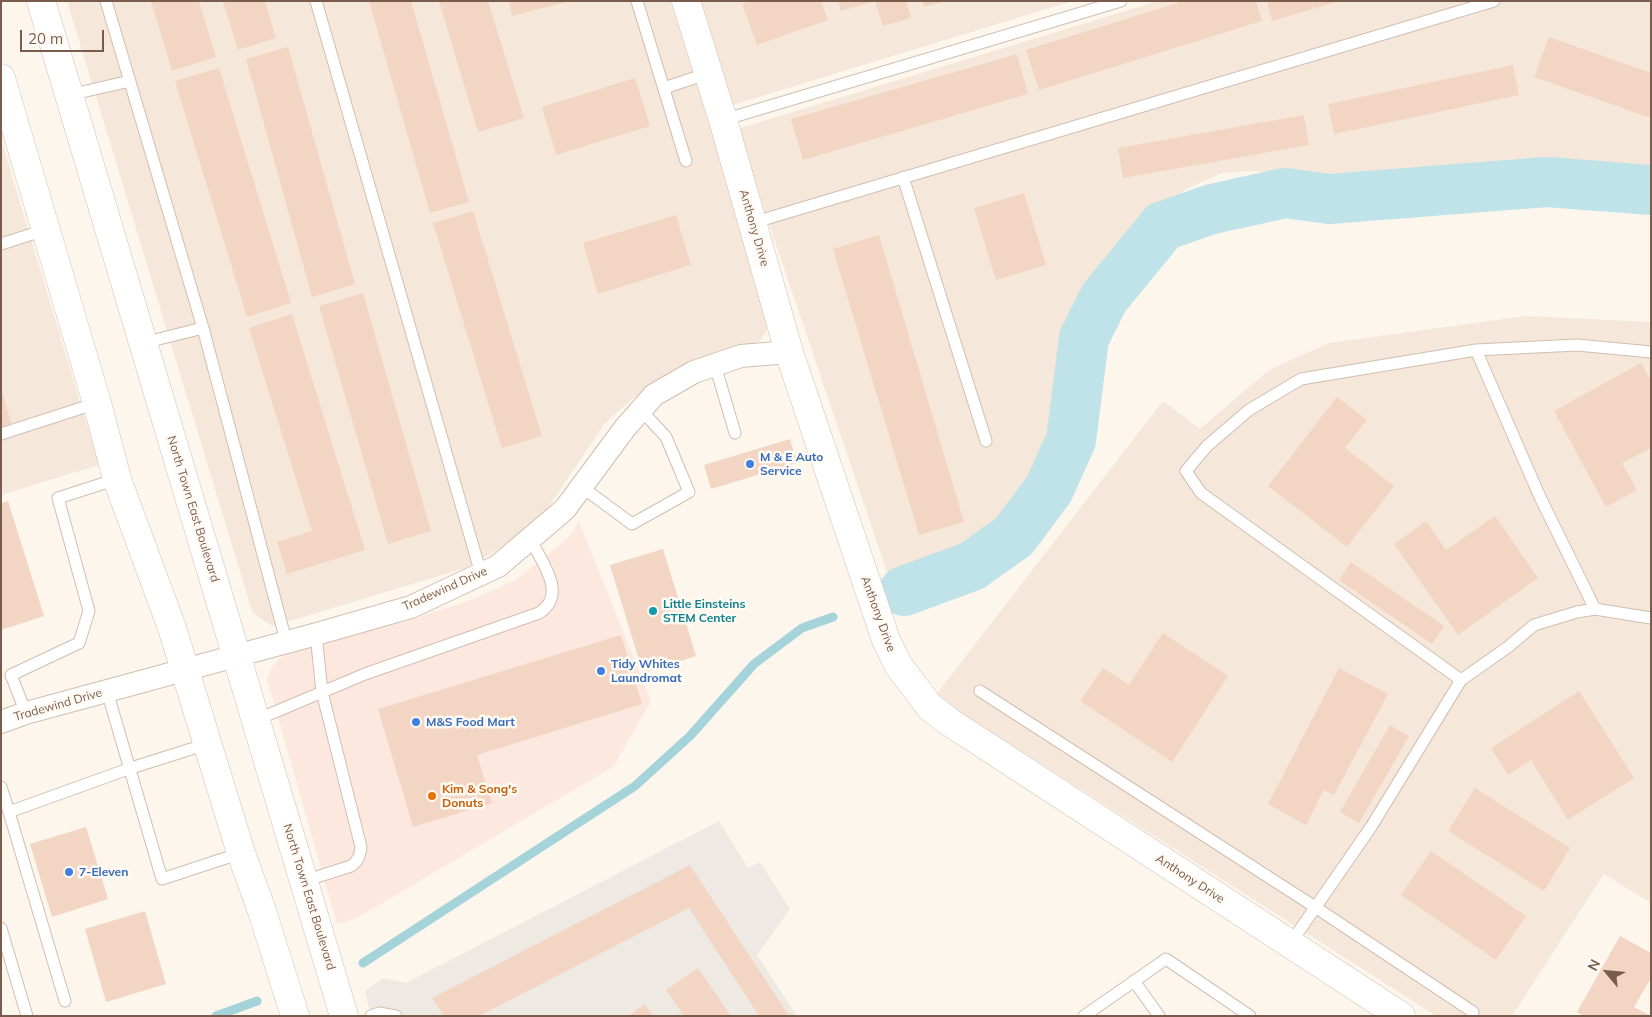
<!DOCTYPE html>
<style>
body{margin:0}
#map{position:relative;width:1652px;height:1017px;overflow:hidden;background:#fdf6ec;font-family:Mulish,sans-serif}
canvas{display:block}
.frame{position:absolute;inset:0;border:2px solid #7a5c4d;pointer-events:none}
.north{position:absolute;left:1582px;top:947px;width:50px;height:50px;-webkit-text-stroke:4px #fffaf3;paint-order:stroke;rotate:298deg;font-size:14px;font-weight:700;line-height:20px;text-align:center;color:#7a5c4d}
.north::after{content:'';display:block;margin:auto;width:18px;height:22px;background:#7a5c4d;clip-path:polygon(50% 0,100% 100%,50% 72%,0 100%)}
.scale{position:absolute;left:20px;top:30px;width:84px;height:22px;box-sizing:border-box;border:2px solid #7a5c4d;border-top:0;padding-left:6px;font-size:15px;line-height:18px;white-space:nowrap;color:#7a5c4d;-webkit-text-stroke:4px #fffaf3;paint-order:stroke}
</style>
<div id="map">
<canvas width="1652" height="1017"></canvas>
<div class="frame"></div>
<div class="north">N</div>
<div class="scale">20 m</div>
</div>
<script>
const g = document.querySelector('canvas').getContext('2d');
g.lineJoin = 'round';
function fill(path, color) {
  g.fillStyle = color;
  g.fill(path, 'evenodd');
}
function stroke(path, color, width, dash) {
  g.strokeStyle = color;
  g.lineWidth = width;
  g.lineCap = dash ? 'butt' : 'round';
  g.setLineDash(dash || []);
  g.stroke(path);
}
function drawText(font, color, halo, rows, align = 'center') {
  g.font = font + ' Mulish,sans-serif';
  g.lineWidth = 5;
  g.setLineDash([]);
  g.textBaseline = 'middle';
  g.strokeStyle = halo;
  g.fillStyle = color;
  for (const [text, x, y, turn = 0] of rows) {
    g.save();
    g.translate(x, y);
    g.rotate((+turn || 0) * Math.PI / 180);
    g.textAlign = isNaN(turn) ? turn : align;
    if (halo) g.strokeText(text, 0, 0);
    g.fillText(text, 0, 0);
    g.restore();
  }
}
fill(new Path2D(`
 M67,1H672L769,319L767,330L761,340L750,346L701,360L661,378L630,401L605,423L548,508L532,524L499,549L465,568L274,626L270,625L257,616L252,611Z
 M695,1H1073L726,107Z
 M1158,1H1651V175L1543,169L1391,182L1347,181L1300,174L1250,171L1222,173L1186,189L1155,215L1124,250L1087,301L1076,324L1063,371L1061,396L1047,449L1038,471L1027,492L1009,513L987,536L961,554L932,564L887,572L737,129Z
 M1,139L99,465L1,495Z
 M1526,316L1651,322V903L1604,874L1512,1016H1436L935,696L1163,401L1200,429L1269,370L1329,343Z`), '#f5e8da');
fill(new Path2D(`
 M579,522L651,701L614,766L357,918L337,924L267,679L272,667L286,652L404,622L474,599L516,580L569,537Z`), '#fde8e0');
fill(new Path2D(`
 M719,821L748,868L760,862L790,909L757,955L797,1016H371L365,991L383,978L406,983Z`), '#efe9e4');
stroke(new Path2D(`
 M363,963L635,786L690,736L754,664L802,628L833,617
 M216,1016L257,1001`), '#a5d3da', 9);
stroke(new Path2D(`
 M904,591L972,566L1014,536L1049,489L1071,440L1084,338L1104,298L1163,226L1212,209L1285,193L1329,199L1547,182L1651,190`), '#bfe3e8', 50);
fill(new Path2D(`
 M151,1H199L216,57L172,71Z
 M223,1H265L276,38L238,50Z
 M369,1H411L469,202L430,213Z
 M439,1H488L524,118L478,132Z
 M509,1H567V2L512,16Z
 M749,1H821L828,20L757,45L742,4Z
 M838,1H872V2L841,11Z
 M875,1H906L911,18L883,26Z
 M922,1H943V2L924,7Z
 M1184,1H1256L1262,21L1039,90L1026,50Z
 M1267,1H1336V2L1272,21Z
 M1549,37L1651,73V118L1534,77Z
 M288,47L355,284L312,297L246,59Z
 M1017,54L1028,94L803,160L791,119Z
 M1513,65L1519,95L1334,134L1328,104Z
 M219,68L291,303L247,317L175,81Z
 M635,78L650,126L556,155L542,107Z
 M1304,115L1309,145L1123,178L1118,148Z
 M1024,193L1046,265L996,280L974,208Z
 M473,211L542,436L502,448L433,223Z
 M676,215L691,265L598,294L583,243Z
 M879,235L964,522L919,535L833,249Z
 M363,293L431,531L388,544L319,306Z
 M292,314L365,550L287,574L277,542L312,531L249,328Z
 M1641,363L1651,381V448L1622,463L1637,490L1606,507L1554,411Z
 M1,389L12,425L1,428Z
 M1337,397L1367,420L1345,448L1394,486L1347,547L1268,486Z
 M790,439L797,463L711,489L704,465Z
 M8,501L44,616L1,630V503Z
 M1495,516L1538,578L1458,635L1394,544L1426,521L1446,550Z
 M663,549L696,656L643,673L610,565Z
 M1351,562L1444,626L1432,644L1339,580Z
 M1163,633L1228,676L1172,762L1080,701L1103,668L1129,685Z
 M621,635L642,704L477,755L492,803L413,827L378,709Z
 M1339,668L1388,694L1334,795L1324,790L1306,825L1268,804Z
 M1579,691L1634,778L1568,820L1531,760L1508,775L1491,748Z
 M1390,725L1409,736L1359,823L1340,812Z
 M1475,788L1570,848L1544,891L1448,831Z
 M86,827L108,899L52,917L30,844Z
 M1431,851L1526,916L1496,960L1401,895Z
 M690,865L789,1016H759L689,908L479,1016H444L432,998Z
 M145,911L166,984L106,1002L85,929Z
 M1620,936L1651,953V978L1634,1007L1651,1016H1584L1577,1012Z
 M698,968L731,1016H684L666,990Z
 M645,1004L653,1016H628Z`), '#f3d5c3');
const lane = new Path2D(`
 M106,1L203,328L286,641
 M316,1L481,574
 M637,1L686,161
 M664,88L709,73
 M69,95L130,81
 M723,120L1121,1
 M903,177L986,441
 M752,223L1494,1
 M1,244L45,230
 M143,343L203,328
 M1476,350L1540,497L1595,609
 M715,365L735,433
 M1,434L97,403
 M582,487L632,524L689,492L666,437L641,410
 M1461,680L1201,493L1186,471L1207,446L1249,410L1301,379L1476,350L1577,345L1651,352
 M107,691L162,879L241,853
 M980,691L1315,907L1473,1012
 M26,713L11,675L79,643L89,611L58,498L117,479
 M256,720L365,674L539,613C568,595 542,562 530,539
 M1,787L9,812L131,768L207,744
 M9,812L65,1001
 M304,881L351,866C358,861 360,856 361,847L322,692L316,634
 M1,928L27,1016
 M1290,944L1371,827L1461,680L1508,647L1534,625L1577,612L1595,609L1651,618
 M1134,981L1159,1016
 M371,1016L379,1013L396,1016
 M1084,1016L1166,959L1250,1016`);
const street = new Path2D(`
 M1,722L26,713L313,635L411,607L498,566L565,509L625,428L654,395L694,372L741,356L789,352`);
const secondary = new Path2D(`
 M41,1L344,1016
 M686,1L723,120L789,352L886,640L898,665L930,707L951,723L1401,1016
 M1,78L97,403L117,479L172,628L241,853L262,911L295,1016`);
stroke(lane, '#d1beb0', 13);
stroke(street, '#d1beb0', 24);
stroke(secondary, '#d6c0b0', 29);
stroke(lane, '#fff', 11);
stroke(street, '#fff', 22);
stroke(secondary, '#fff', 28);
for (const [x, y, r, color] of [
 [750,464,5,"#3f7fe0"],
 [653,611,5,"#0f9aa8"],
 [601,671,5,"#3f7fe0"],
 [416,722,5,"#3f7fe0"],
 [432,796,5,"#e8710a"],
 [69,872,5,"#3f7fe0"]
]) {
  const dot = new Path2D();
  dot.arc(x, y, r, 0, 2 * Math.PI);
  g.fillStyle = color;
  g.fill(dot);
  stroke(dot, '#fffaf3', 2);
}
drawText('12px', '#7a5c4d', '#fffaf3', [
 ["Anthony Drive",754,228,74],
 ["North Town East Boulevard",193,509,73],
 ["Tradewind Drive",445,589,-24],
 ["Anthony Drive",878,614,70],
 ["Tradewind Drive",58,705,-16],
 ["Anthony Drive",1190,879,33],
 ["North Town East Boulevard",309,897,73]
]);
drawText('bold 12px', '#366cbe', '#fffaf3', [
 ["M & E Auto",760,457],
 ["Service",760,471],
 ["Tidy Whites",611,664],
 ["Laundromat",611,678],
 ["M&S Food Mart",426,722],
 ["7-Eleven",79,872]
], 'left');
drawText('bold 12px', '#0d838f', '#fffaf3', [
 ["Little Einsteins",663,604],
 ["STEM Center",663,618]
], 'left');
drawText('bold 12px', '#c56008', '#fffaf3', [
 ["Kim & Song's",442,789],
 ["Donuts",442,803]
], 'left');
</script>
